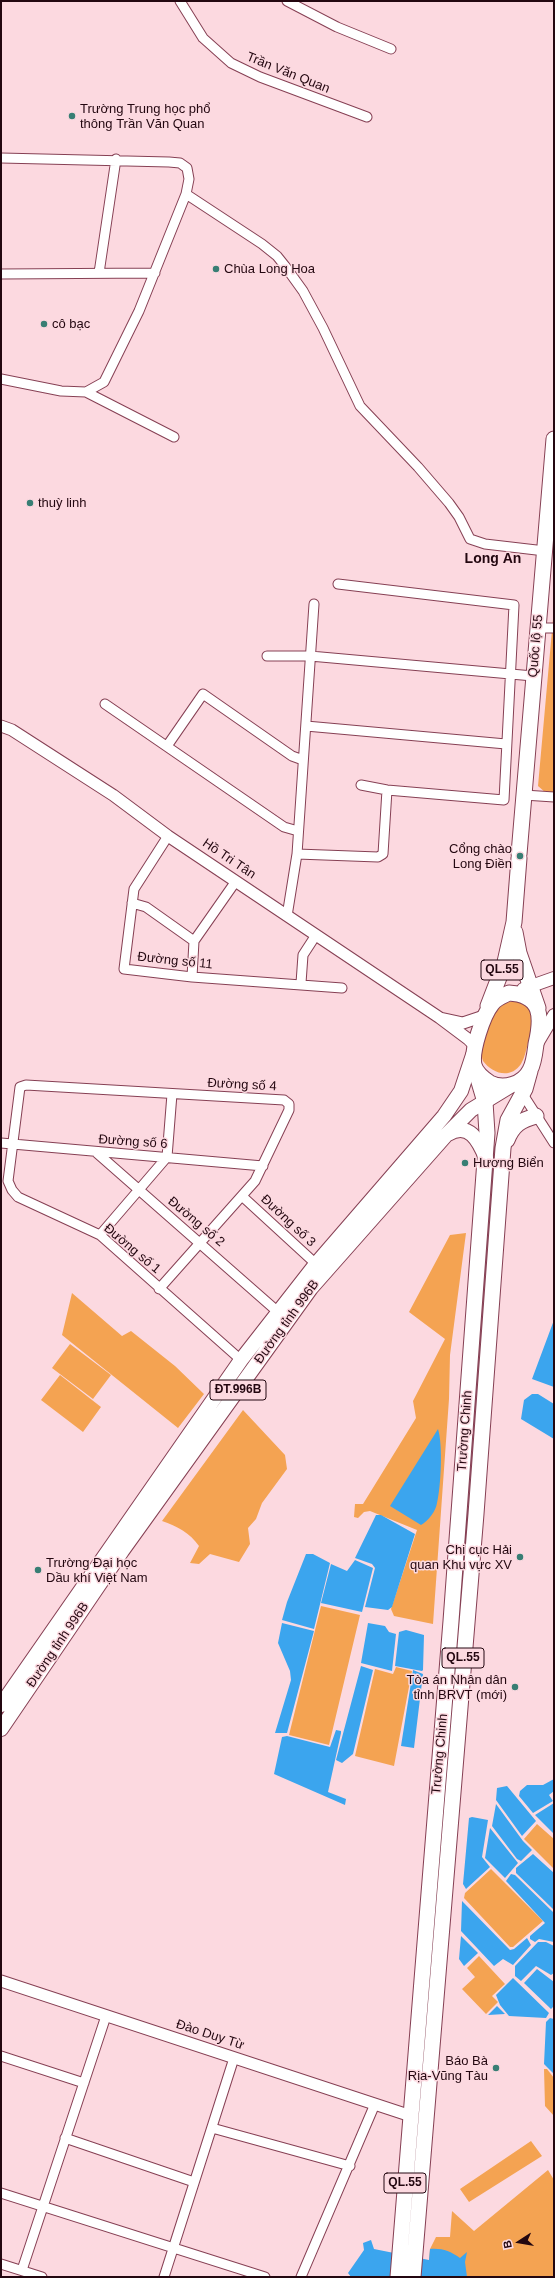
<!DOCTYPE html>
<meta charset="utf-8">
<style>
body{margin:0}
#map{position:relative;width:555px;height:2278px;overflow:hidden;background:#fcd9e0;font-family:Helvetica,sans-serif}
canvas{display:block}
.frame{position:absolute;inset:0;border:2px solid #230710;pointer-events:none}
.north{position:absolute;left:499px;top:2222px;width:40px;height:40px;-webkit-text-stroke:3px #fcd9e0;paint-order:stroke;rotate:258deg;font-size:11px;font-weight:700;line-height:16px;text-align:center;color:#230710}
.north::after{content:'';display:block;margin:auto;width:14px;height:18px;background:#230710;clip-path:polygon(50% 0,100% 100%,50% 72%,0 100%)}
</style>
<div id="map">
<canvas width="555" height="2278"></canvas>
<div class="frame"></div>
<div class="north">B</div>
</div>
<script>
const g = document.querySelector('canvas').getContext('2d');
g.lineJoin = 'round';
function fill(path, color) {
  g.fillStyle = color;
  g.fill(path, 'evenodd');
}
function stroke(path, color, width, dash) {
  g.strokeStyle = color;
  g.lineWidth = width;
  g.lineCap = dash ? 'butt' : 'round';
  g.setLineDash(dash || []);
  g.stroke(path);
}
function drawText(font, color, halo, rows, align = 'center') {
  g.font = font + ' Helvetica,sans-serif';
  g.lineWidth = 3;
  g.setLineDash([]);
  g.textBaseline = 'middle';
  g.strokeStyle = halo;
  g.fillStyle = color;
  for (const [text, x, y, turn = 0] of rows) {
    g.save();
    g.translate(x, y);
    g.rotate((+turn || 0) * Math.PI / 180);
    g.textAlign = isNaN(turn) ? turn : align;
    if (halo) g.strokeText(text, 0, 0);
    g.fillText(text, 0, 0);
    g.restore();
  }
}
fill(new Path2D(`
 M554,608V800L538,786Z
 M515,1001C521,1002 528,1005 530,1010C535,1021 531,1033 528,1043C526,1050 525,1057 521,1064C510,1080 492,1073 483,1061C479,1050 487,1019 495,1010C500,1004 508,1002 515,1001Z
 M466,1233L450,1355L449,1399L433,1624L394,1616L391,1609L417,1530L370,1511L364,1512L358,1518L354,1517L355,1504H363L416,1418L413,1401L445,1339L409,1312L450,1235Z
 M72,1293L122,1336L131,1331L175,1366L204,1394L178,1428L62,1335Z
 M70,1344L111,1375L93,1399L52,1368Z
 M60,1375L101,1407L83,1432L41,1400Z
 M243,1410L285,1455L287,1469L262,1503L256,1519L248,1528L250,1544L239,1562L210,1554L199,1564L190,1563L199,1546C190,1533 177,1526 162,1521Z
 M321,1606L360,1615L329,1745L289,1735Z
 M396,1667L412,1671L394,1766L355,1756L375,1669L393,1674Z
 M537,1824L554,1839V1869L524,1839Z
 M491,1869L543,1921L513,1947H510L464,1898L465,1893Z
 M479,1956L505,1984L492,1996L498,2002L486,2014L462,1989L475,1977L467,1968Z
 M544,2069H547L554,2078V2116L545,2106Z
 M531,2141L542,2156L469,2202L460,2189Z
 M548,2170L554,2180V2277H457L429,2260L430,2249L436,2237H450L452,2211L474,2231Z`), '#f4a352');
fill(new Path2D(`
 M554,1320V1387L532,1379Z
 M532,1394H538L554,1404V1439L521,1419L524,1400Z
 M438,1429C443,1444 441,1487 437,1503C436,1511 428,1521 421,1525L390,1506Z
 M376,1515H381L415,1534L392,1607L388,1610L365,1607L375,1568L372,1564L355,1558Z
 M306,1554H313L330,1563L314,1629L282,1620L287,1602Z
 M355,1560L373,1568L362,1612L321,1603L331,1564L347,1571Z
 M282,1623L314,1631L287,1733H275L291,1680L290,1671L278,1643Z
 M368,1623L385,1626L389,1632L396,1634L392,1671L361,1663Z
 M406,1630L424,1635L423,1670L422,1671L395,1666L399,1632Z
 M361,1666L373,1670L353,1754L342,1763L336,1760Z
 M413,1670L423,1674L414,1748L401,1746Z
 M336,1730L341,1731V1733L328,1792L346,1799L345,1805L274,1774L282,1737L287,1736L330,1747Z
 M554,1779V1791L549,1795L553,1801L533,1813L519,1796L520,1791L527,1785H543Z
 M507,1786L536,1821L522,1836L496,1800L497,1788Z
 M554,1803V1832L553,1833L535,1815Z
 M496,1804L523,1841L532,1850L521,1861L517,1859L492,1826Z
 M472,1817L488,1820L482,1857L490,1867L466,1889L463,1884L469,1818Z
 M490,1828L518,1863L505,1878L485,1858Z
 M533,1854L554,1873V1910L516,1873V1868Z
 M511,1874L515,1875L554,1913V1942L539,1939L535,1942L530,1939V1936L545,1923L506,1881Z
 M462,1901L510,1950L514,1949L527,1938L531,1945L513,1965L503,1959L494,1966L461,1931Z
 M461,1936L478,1953L464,1966L459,1959Z
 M538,1942H546L554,1946V1973L551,1975L536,1966L521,1981L515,1976V1966Z
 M537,1969L554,1982V2006L551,2009L524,1983Z
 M513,1978L549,2013L546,2018L509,2016L500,2005L496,1995Z
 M497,2006L505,2014L488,2015Z
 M550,2018L554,2019V2074L544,2064L546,2022Z
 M371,2240L374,2249L429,2260L430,2249C442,2248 450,2251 460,2258L467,2252L465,2262L467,2277H351L348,2273L364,2250L363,2243Z`), '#3ba5ee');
const minor = new Path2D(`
 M180,1L203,38L231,63L260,77L367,117
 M287,1L337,27L391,49
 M1,158L169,162L180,163L187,168L189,179L186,194L139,311L104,382L86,392
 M186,194L262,244L277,256L285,266L303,291L323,328L360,406L418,467L449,503L459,517L470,539L485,544L545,551
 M99,273L116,159
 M1,274L155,273
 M1,379L61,391L86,392L174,437
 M338,584L514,605L504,800L387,790L361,785
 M538,628H554
 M267,656H310L533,676
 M105,704L284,827L298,831
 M306,726L506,744
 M167,746L203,694L292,756L303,760
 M524,795L554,797
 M168,836L134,889L124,969L192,977L342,988
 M297,854L378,857L383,854L387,790
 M132,903L146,907L194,941
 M287,916L297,854L314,604
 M192,977L194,941L236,881
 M301,983L303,955L316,935
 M522,1093L554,1143
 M1,1143L263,1166
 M97,1153L278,1312
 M243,1197L316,1264
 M100,1235L167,1157L172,1094
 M159,1289L255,1181L289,1110V1104L284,1100L26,1085L20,1087L8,1181L12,1190L18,1197L100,1235L241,1360
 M1,2056L84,2083
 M212,2128L350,2166
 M65,2138L194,2182
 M1,2193L265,2277
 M1,2264L42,2277
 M22,2270L106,2016
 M164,2277L234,2058
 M301,2277L375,2104`);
const tertiary = new Path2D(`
 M1,726L12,730L113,795L168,836L440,1018
 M476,1047L468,1039L440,1018L463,1023L484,1016
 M1,1981L411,2116`);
const secondary = new Path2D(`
 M523,989L554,978
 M538,1042L554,1015`);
const primary = new Path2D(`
 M448,1134C469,1121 479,1141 486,1158
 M1,1705L241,1360L316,1264L444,1116L461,1091L473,1055
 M1,1729L122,1551L311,1288L447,1134L471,1110L512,1085`);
const trunk = new Path2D(`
 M519,854L554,439
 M515,932L519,953L538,1008
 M509,993C543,995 542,1018 536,1044C535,1052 534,1063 530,1070C523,1084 504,1090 490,1083C484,1079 476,1073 474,1065C471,1051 483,1015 492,1004C496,998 503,996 509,993Z
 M488,1006L505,962L514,922L519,858
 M507,1140C513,1125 521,1120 536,1116
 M398,2277L451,1621L487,1133L485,1102L474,1065
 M413,2277L476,1514L503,1148L508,1120L525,1089L530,1071`);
stroke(minor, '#864054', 11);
stroke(tertiary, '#864054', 13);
stroke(secondary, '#864054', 14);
stroke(primary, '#864054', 16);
stroke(trunk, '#864054', 17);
stroke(minor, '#fff', 9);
stroke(tertiary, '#fff', 11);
stroke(secondary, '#fff', 12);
stroke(primary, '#fff', 14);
stroke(trunk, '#fff', 15);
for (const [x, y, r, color] of [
 [72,116,4,"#387e74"],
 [216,269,4,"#387e74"],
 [44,324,4,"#387e74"],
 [30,503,4,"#387e74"],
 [520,856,4,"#387e74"],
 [465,1163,4,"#387e74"],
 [520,1557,4,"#387e74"],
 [38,1570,4,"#387e74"],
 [515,1687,4,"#387e74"],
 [496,2068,4,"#387e74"]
]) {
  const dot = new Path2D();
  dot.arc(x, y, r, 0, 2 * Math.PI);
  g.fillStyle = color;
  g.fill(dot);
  stroke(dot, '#fcd9e0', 1.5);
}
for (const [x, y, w] of [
 [502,970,42],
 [238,1390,56],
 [463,1658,42],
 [405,2183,42]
]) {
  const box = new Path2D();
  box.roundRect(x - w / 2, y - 10, w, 20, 3);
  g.fillStyle = '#fcd9e0';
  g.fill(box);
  stroke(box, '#230710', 1);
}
drawText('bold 12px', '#230710', null, [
 ["QL.55",502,970],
 ["ĐT.996B",238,1390],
 ["QL.55",463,1658],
 ["QL.55",405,2183]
]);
drawText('13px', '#230710', '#fcd9e0', [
 ["Trần Văn Quan",288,73,22],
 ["Quốc lộ 55",536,646,-85],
 ["Hồ Tri Tân",229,859,34],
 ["Đường số 11",175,961,6],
 ["Đường số 4",242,1085,3],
 ["Đường số 6",133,1142,4],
 ["Đường số 3",288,1221,43],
 ["Đường số 2",196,1222,40],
 ["Đường số 1",132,1249,40],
 ["Đường tỉnh 996B",287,1322,-54],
 ["Trường Chinh",465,1431,-86],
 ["Đường tỉnh 996B",58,1645,-56],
 ["Trường Chinh",440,1754,-85],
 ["Đào Duy Từ",210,2035,18]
]);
drawText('13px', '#230710', '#fcd9e0', [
 ["Trường Trung học phổ",80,109],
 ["thông Trần Văn Quan",80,124],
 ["Chùa Long Hoa",224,269],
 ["cô bạc",52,324],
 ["thuỳ linh",38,503],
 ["Cổng chào",512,849,"right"],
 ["Long Điền",512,864,"right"],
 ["Hương Biển",473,1163],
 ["Chi cục Hải",512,1550,"right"],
 ["quan Khu vực XV",512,1565,"right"],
 ["Trường Đại học",46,1563],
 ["Dầu khí Việt Nam",46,1578],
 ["Tòa án Nhân dân",507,1680,"right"],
 ["tỉnh BRVT (mới)",507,1695,"right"],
 ["Báo Bà",488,2061,"right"],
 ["Rịa-Vũng Tàu",488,2076,"right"]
], 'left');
drawText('bold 14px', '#230710', '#fcd9e0', [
 ["Long An",493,559]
]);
</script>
